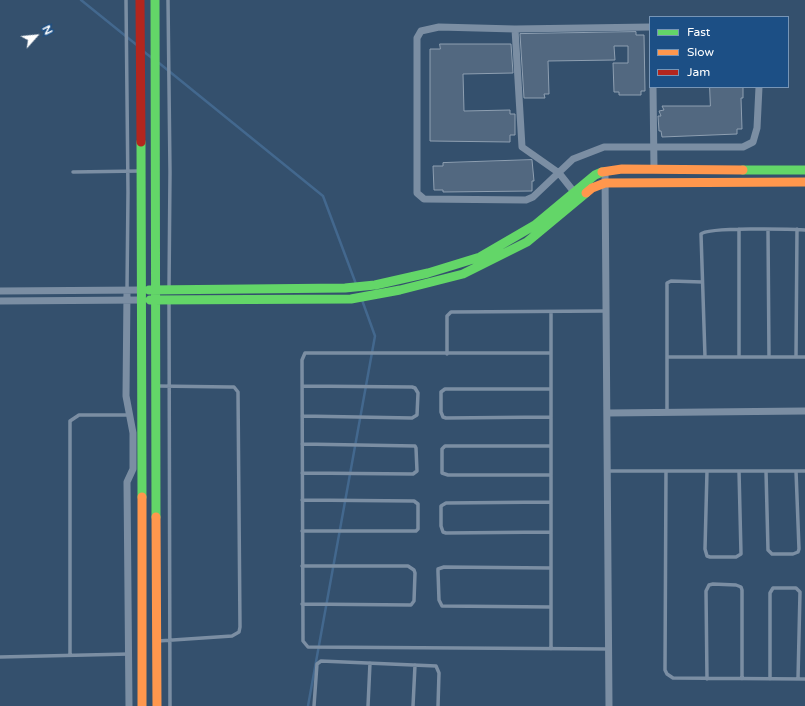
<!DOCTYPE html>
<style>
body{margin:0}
#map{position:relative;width:805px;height:706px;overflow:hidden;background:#34506d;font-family:"Varela Round",sans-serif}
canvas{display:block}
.legend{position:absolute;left:649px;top:16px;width:140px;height:72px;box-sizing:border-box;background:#1c4f85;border:1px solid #7795b6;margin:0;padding:5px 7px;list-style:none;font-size:12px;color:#fff}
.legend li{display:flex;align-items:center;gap:8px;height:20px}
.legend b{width:20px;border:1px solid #7795b6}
.north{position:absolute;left:16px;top:16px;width:40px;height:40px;-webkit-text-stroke:3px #1c4f85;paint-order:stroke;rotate:63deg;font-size:11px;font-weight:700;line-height:16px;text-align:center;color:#fff}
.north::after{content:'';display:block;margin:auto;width:14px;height:18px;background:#fff;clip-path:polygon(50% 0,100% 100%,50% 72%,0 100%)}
</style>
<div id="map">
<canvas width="805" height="706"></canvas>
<ul class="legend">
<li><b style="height:5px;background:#63d668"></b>Fast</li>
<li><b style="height:5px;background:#ff974d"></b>Slow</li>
<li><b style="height:5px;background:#b3261e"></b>Jam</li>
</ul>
<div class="north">N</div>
</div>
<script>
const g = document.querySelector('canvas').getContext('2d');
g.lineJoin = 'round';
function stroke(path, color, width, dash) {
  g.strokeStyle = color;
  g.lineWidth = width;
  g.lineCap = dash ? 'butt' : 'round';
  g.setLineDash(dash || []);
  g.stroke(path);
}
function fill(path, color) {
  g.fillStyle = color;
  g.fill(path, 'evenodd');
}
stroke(new Path2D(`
 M81,0L138,46
 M143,51L152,58
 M159,63L323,196L356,284
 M308,706L375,336L362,300`), '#43688e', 2.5);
const building = new Path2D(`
 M636,32V35H644L645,91H641V95H619V92H614L613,63H628V46H614L615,60L548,61L549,94H544L545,98H524L520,34Z
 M440,44H511L513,73L463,74L464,111L510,110V114H515V135H510V142L430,141V49H440Z
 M710,87H743V98H741L742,129H737V134L662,137L661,131H659L658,116H661L659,111L664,110L662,106H710Z
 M532,160L534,181H532V191L443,192V190H434L433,166H443V163Z`);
fill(building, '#526880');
stroke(building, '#8e9fb1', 1);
stroke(new Path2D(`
 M126,0L128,192L127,290
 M168,0L170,172L169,289
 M73,172L140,171
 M739,229V357
 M768,230L769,357
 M169,301L170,706
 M551,353H305L302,360L303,641L308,647L609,649
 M447,354V316L451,312L605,311
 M667,357H805
 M705,357L701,234C707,227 791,229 805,230
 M796,357L797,229
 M157,386L230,387H234L238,392L240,627L239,632L232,636L158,641
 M667,412V283L671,281L702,282
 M302,416L412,418L417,415L418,393L415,388L412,387L302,386
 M551,417L446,418L443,417L441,412V392L445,389H551
 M302,444L415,446L416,448L417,471L413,474L302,473
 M607,471H805
 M666,471L665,670L667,674L673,678L805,679
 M707,471L705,549L707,556L710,557H736L741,554L739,471
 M766,471L768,550L772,554H793L798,552L799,549L796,471
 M551,475H448L442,473V449L445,446H551
 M551,502L446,503L441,506V526L443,532L446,533L551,532
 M302,531H416L418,529V504L414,501L302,500
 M302,604L411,605L414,601L415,573L414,570L408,566H302
 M551,607L442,606L439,600L438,572V569L444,567L551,568
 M551,649V312
 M70,655V421L79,415H130
 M0,657L129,654
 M707,679L706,591L709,585L713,584L736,585L741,587L742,590V679
 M770,679V593L773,588H796L800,592L798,679
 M314,706L317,664L321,661L436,666L439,673L438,706
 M368,706L370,663
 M413,706L415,665`), '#7b8ea3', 3.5);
stroke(new Path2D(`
 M650,27L515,29L439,27L421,31L417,38V193L424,199L526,200L533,197L573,159L604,147H743L753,142L757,128L759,87
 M515,29L522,147L559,173L574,192
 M653,87L654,169
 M605,171L609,706
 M127,290L126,396L133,433V469L127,482L129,706
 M0,291L142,290
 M0,301L142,300
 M607,413L805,411`), '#7b8ea3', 7);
stroke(new Path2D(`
 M155,0L156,517
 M141,142L142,497
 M743,170H805
 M149,290L345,288L375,285L428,273L480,257L535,225L595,175L602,172
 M150,300L351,299L400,290L463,274L527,242L586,193`), '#63d668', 9);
stroke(new Path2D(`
 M602,172L622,169L743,170
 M586,193L592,188L605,183L805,182
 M142,497V706
 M156,517L157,706`), '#ff974d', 9);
stroke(new Path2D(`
 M140,0L141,142`), '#b3261e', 9);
</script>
